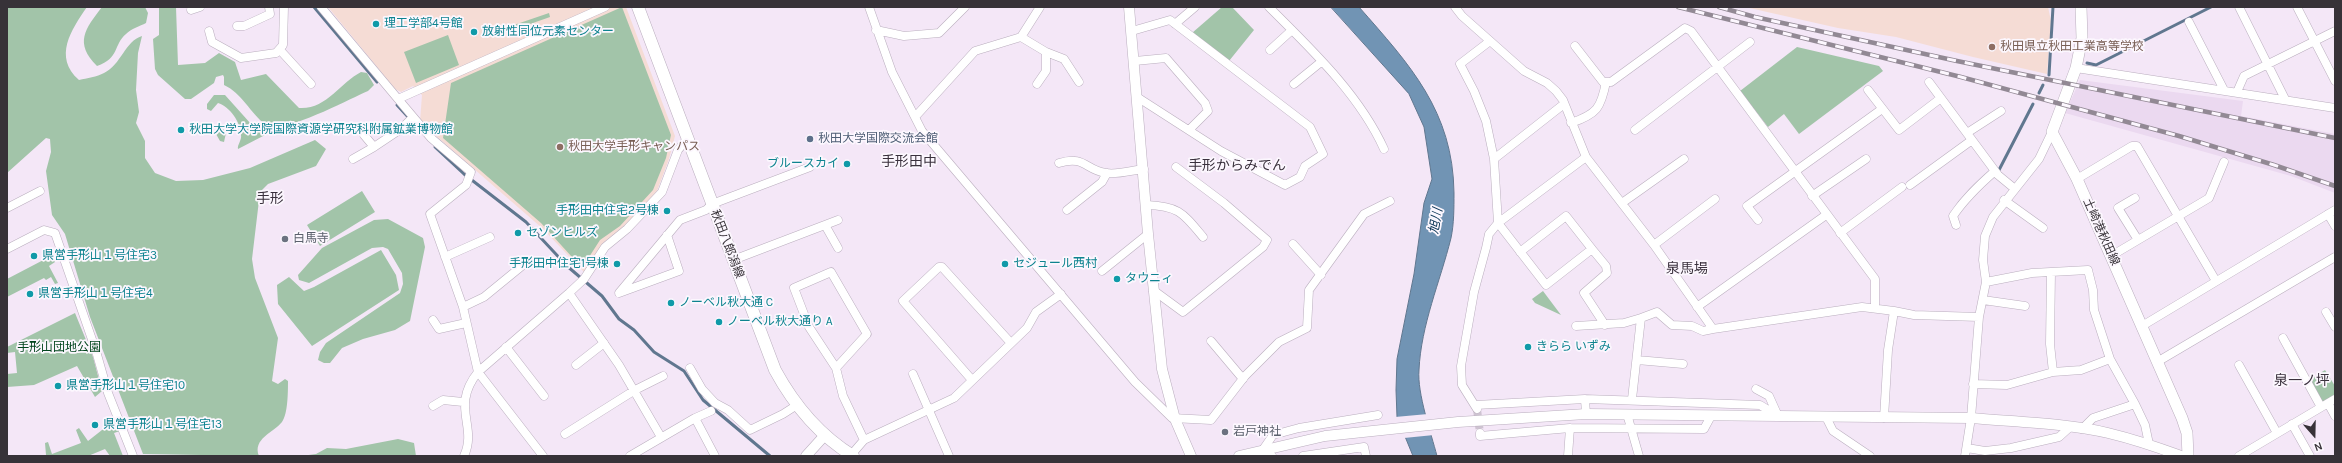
<!DOCTYPE html>
<meta charset="utf-8">
<style>
body{margin:0}
#map{position:relative;width:2342px;height:463px;overflow:hidden;background:#f4e7f7;font-family:Karla,sans-serif}
canvas{display:block}
.frame{position:absolute;inset:0;border:8px solid #373238;pointer-events:none}
.north{position:absolute;left:2294px;top:415px;width:40px;height:40px;-webkit-text-stroke:3px #fcf7fe;paint-order:stroke;rotate:160deg;font-size:11px;font-weight:700;line-height:16px;text-align:center;color:#373238}
.north::after{content:'';display:block;margin:auto;width:14px;height:18px;background:#373238;clip-path:polygon(50% 0,100% 100%,50% 72%,0 100%)}
</style>
<div id="map">
<canvas width="2342" height="463"></canvas>
<div class="frame"></div>
<div class="north">N</div>
</div>
<script>
const g = document.querySelector('canvas').getContext('2d');
g.lineJoin = 'round';
function fill(path, color) {
  g.fillStyle = color;
  g.fill(path, 'evenodd');
}
function stroke(path, color, width, dash) {
  g.strokeStyle = color;
  g.lineWidth = width;
  g.lineCap = dash ? 'butt' : 'round';
  g.setLineDash(dash || []);
  g.stroke(path);
}
function drawText(font, color, halo, rows, align = 'center') {
  g.font = font + ' Karla,"Noto Sans JP",sans-serif';
  g.lineWidth = 3.5;
  g.setLineDash([]);
  g.textBaseline = 'middle';
  g.strokeStyle = halo;
  g.fillStyle = color;
  for (const [text, x, y, turn = 0] of rows) {
    g.save();
    g.translate(x, y);
    g.rotate((+turn || 0) * Math.PI / 180);
    g.textAlign = isNaN(turn) ? turn : align;
    if (halo) g.strokeText(text, 0, 0);
    g.fillText(text, 0, 0);
    g.restore();
  }
}
fill(new Path2D(`
 M2080,80L2243,101L2241,116L2335,134V193L2291,176L2065,113Z`), '#ebd9f0');
fill(new Path2D(`
 M328,7H626L675,136L669,159L657,191L625,226L603,243L584,272L542,228L420,122L422,95L413,86L401,92L395,89Z
 M1745,7H2048L2051,21L2047,74L1973,57L1896,37L1838,28Z`), '#f5dcd5');
fill(new Path2D(`
 M7,7H87C71,30 53,57 79,80C87,78 97,77 104,73C121,65 125,41 142,36L138,53L136,90L139,112L136,123L145,141V158L155,173L176,181L203,180L250,168L315,140L326,149L316,166L268,184L260,192L252,259L255,278L278,338L272,381L278,384L285,379L288,381C288,391 288,414 282,422C274,432 252,439 259,456L143,454L90,317L65,234L52,215L46,171L51,152L50,139L46,138L7,173Z
 M102,7H145L148,13L146,23C140,26 131,29 126,34C113,45 120,58 97,66C74,43 85,29 102,7Z
 M159,7H176L178,65L205,63L219,53L235,62L241,80L266,74L299,108C326,110 340,83 361,72L367,73L374,85L368,91C349,99 281,136 266,125C250,113 242,93 224,85V77L223,75L216,77L214,83L191,99H185L158,75L155,69L153,39L159,35Z
 M622,7L671,135L666,158L653,190L620,226L600,240L582,268L541,223L443,138L451,83Z
 M1222,7H1232L1254,30L1229,61L1192,33Z
 M549,13L550,17L513,30L511,26Z
 M448,35L459,65L416,83L404,52Z
 M1797,47L1879,66L1883,71L1799,134L1784,114L1768,127L1740,91Z
 M214,95H225L251,124L265,135L238,149C237,145 242,140 241,135C241,122 229,106 218,103L211,111L207,109V104Z
 M221,126L226,133L224,142L220,141L216,134L217,128Z
 M362,191L375,212L320,246L307,225Z
 M388,219L423,238L425,247L410,321L395,330L363,339L342,348L330,363H324L318,360L320,352L326,343L400,293L403,284L402,273L388,249L383,247L372,248L309,283L299,280L298,275L322,248L374,220Z
 M381,250L396,275L399,290L312,346L278,304L277,285L289,277L304,291L314,287Z
 M51,256L55,262L49,266L58,283L55,284L51,277L46,280L44,278L7,297V279Z
 M1543,291L1561,315L1535,303L1532,299Z
 M75,313L93,357L102,391L95,397L77,366L34,385L7,387V374L17,373L15,352L7,353V347Z
 M2325,370L2335,386V395L2323,403L2309,380Z
 M116,419L120,431L114,433L123,456H110L105,449L88,456H40L46,455L45,443L48,442L52,454L81,443L76,430L79,428L88,441Z
 M398,439L414,443L416,456H301L316,454L327,448L346,449Z`), '#a2c4a9');
const water = new Path2D(`
 M1331,7H1359C1410,65 1453,111 1454,193C1454,208 1454,224 1451,238C1440,282 1421,325 1419,370C1417,393 1431,433 1437,456H1413L1397,417L1396,390L1397,359L1414,274L1424,203L1432,179L1424,127L1409,94Z`);
fill(water, '#7194b4');
stroke(water, '#60778f', 1);
fill(new Path2D(`
 M1428,414L1434,435L1404,438L1395,417Z`), '#f4e7f7');
stroke(new Path2D(`
 M314,7L377,82
 M2087,63L2096,65L2211,7
 M2049,75L2053,7
 M2039,93L2043,85
 M397,105L409,118
 M435,147L464,174L526,222L567,266L602,296L619,319L634,330L654,352L684,371L703,400L770,456
 M1999,170L2033,104`), '#60778f', 3);
stroke(new Path2D(`
 M1477,409L1480,433`), '#cec3d1', 8, [8, 4]);
const minor = new Path2D(`
 M321,7L398,99L605,7
 M869,7L892,72L922,131L1135,382L1172,418L1211,420L1245,376L1279,342L1307,328L1309,290L1364,214L1390,201
 M1269,7C1311,49 1359,94 1384,149
 M1455,7L1462,16L1524,71L1547,83L1556,91L1563,100L1586,157L1654,245L1713,329L1862,307L1894,311L1888,350L1884,418
 M2239,7L2285,99
 M2297,7L2335,81
 M191,10L200,7
 M2189,22L2224,90
 M1175,24L1195,7
 M237,26H244L270,14L269,7
 M876,30L904,36L939,33L965,7
 M209,31L212,42L241,58L276,53L283,45L284,7
 M1132,31L1170,20L1310,127L1323,154L1305,166L1300,177L1285,185L1221,151L1137,97
 M1021,37L1046,52V71L1037,84
 M1490,41L1460,64L1474,91L1486,121L1494,159L1498,223L1546,285L1592,249L1566,216L1520,252
 M1575,46L1603,82H1611L1685,28L1691,31L1875,279V307
 M280,50L311,84
 M1270,50L1292,30
 M1046,52L1064,59L1079,82
 M1135,61L1166,58L1205,103L1208,111L1189,130
 M2076,68L2335,108
 M1929,82L1998,175L2015,189
 M1294,84L1321,62
 M1868,90L1899,130L1941,98
 M2237,92L2244,76L2335,31
 M398,99L431,138L471,172L466,185L430,214L463,307L478,372L543,456
 M915,117L975,51L1021,37L1040,7
 M1571,123C1597,114 1601,108 1606,82
 M1635,130L1750,42
 M1967,133L2001,111
 M364,135L374,147L401,129L413,117
 M353,159L374,147
 M1494,159L1564,104
 M1059,163C1085,155 1085,170 1106,173C1118,175 1133,170 1144,169
 M2077,179L2132,146H2137L2216,281
 M1910,185L1972,140
 M1812,196L1866,159
 M2135,198L2118,208L2138,240
 M2004,200L2043,228
 M1622,203L1684,159
 M1146,205C1179,206 1183,213 1203,237
 M7,208L40,191
 M1067,210L1102,182L1107,173
 M2328,214L2335,226
 M1758,220L1747,206L1882,109
 M825,225L838,248
 M1956,225L1953,216C1965,198 1979,185 1995,171
 M1840,233L1902,187
 M667,235L679,271L619,293L680,220L706,210L712,204L810,167
 M1293,244L1321,275
 M1654,245L1715,199
 M7,249L44,230L55,233L96,351L108,393L133,456
 M1592,249L1606,266L1607,273L1584,293L1605,325
 M2111,256L2209,198L2224,162
 M445,257L490,237
 M733,260L838,220
 M1102,271L1148,234
 M2051,272L2050,344L2053,372
 M1986,282L2032,273L2088,270L2093,290L2094,310L2110,359L2135,404L2145,425L2149,444
 M1153,290L1183,312L1263,247L1267,240L1224,203L1176,167
 M569,293L619,365L661,437
 M1983,300L2025,306
 M463,307L484,297L528,261
 M1697,307L1826,215
 M1894,311L1914,315L1979,317
 M2326,312L2335,327
 M433,320L439,329L466,323
 M1576,326L1624,323L1641,318
 M2142,326L2335,210
 M2283,338L2321,407
 M1211,341L1243,379
 M506,347L544,396
 M1637,360L1683,364
 M2157,362L2335,257
 M576,365L604,343
 M2239,365L2277,433
 M690,368L702,389L715,403L728,410L750,430L783,414L797,405
 M836,368L867,334L831,272L794,288L809,327L836,368L843,396L864,440
 M913,374L949,456
 M972,380L903,301L939,267H942L1010,342
 M1973,384L2007,385L2053,372L2081,370L2110,359
 M1756,389L1769,396L1778,416
 M1585,399L1760,405L1778,416
 M1632,399L1641,318L1657,312L1672,325L1692,326L1703,331L1713,329
 M2328,403L2335,416
 M1476,405L1585,399L1586,414
 M433,406L443,400L463,402
 M1477,409L1462,385L1461,366L1474,292L1486,248L1489,234L1498,223L1586,157
 M1627,414L1639,456
 M1826,417L1833,431L1870,456
 M695,418L711,411
 M2292,424L2310,456
 M2082,429L2093,418L2135,404
 M1480,433V436L1570,428L1704,429L1711,416
 M565,434L635,390L663,376
 M1967,448L1985,451L2011,448L2059,437L2069,428
 M851,455L864,440L954,398L1027,328L1036,312L1061,294
 M464,456C478,426 450,407 478,372L569,293L584,279L605,247L627,229L662,192L678,150L688,138
 M630,456L695,418L715,456
 M1272,456L1262,451L1273,435L1299,428L1378,415
 M1303,456L1364,447L1366,456
 M1568,456L1570,428
 M1965,456L1971,418L1979,317L1986,282L1983,260L1985,236L1993,217L2039,159L2052,132
 M2239,456L2335,399`);
const tertiary = new Path2D(`
 M1129,7L1148,234L1162,369L1175,419L1191,456
 M806,456L825,435
 M1239,456L1325,436L1458,422L1586,414L1971,418C2015,422 2066,423 2108,433C2133,439 2157,447 2181,456`);
const secondary = new Path2D(`
 M2081,7L2082,38L2076,68L2052,132L2077,179L2182,418L2187,433L2188,456`);
const primary = new Path2D(`
 M638,7L775,370C794,405 819,435 853,456`);
stroke(minor, '#baaebe', 9);
stroke(tertiary, '#baaebe', 11);
stroke(secondary, '#baaebe', 12);
stroke(primary, '#baaebe', 13);
stroke(minor, '#fff', 8);
stroke(tertiary, '#fff', 10);
stroke(secondary, '#fff', 11);
stroke(primary, '#fff', 12);
const rail = new Path2D(`
 M1678,7L1961,77L2179,136L2274,165L2335,186
 M1719,7L1755,17L1957,61L2335,138`);
stroke(rail, '#928994', 4.5);
stroke(rail, '#fcf7fe', 3, [9]);
for (const [x, y, r, color] of [
 [376,24,4,"#0f9aa8"],
 [474,32,4,"#0f9aa8"],
 [1992,47,4,"#8d6e63"],
 [181,130,4,"#0f9aa8"],
 [810,139,4,"#5c6f8a"],
 [560,147,4,"#8d6e63"],
 [847,164,4,"#0f9aa8"],
 [667,211,4,"#0f9aa8"],
 [518,233,4,"#0f9aa8"],
 [285,239,4,"#6b7280"],
 [34,256,4,"#0f9aa8"],
 [617,264,4,"#0f9aa8"],
 [1005,264,4,"#0f9aa8"],
 [1117,279,4,"#0f9aa8"],
 [30,294,4,"#0f9aa8"],
 [671,303,4,"#0f9aa8"],
 [719,322,4,"#0f9aa8"],
 [1528,347,4,"#0f9aa8"],
 [58,386,4,"#0f9aa8"],
 [95,425,4,"#0f9aa8"],
 [1225,432,4,"#6b7280"]
]) {
  const dot = new Path2D();
  dot.arc(x, y, r, 0, 2 * Math.PI);
  g.fillStyle = color;
  g.fill(dot);
  stroke(dot, '#fcf7fe', 1.5);
}
drawText('12px', '#0d838f', '#fcf7fe', [
 ["理工学部4号館",384,24],
 ["放射性同位元素センター",482,32],
 ["秋田大学大学院国際資源学研究科附属鉱業博物館",189,130],
 ["ブルースカイ",839,164,"right"],
 ["手形田中住宅2号棟",659,211,"right"],
 ["セゾンヒルズ",526,233],
 ["県営手形山１号住宅3",42,256],
 ["手形田中住宅1号棟",609,264,"right"],
 ["セジュール西村",1013,264],
 ["タウニィ",1125,279],
 ["県営手形山１号住宅4",38,294],
 ["ノーベル秋大通 C",679,303],
 ["ノーベル秋大通り A",727,322],
 ["きらら いずみ",1536,347],
 ["県営手形山１号住宅10",66,386],
 ["県営手形山１号住宅13",103,425]
], 'left');
drawText('12px', '#785e54', '#fcf7fe', [
 ["秋田県立秋田工業高等学校",2000,47],
 ["秋田大学手形キャンパス",568,147]
], 'left');
drawText('12px', '#4e5e75', '#fcf7fe', [
 ["秋田大学国際交流会館",818,139]
], 'left');
drawText('12px', '#373238', '#fcf7fe', [
 ["土崎港秋田線",2101,232,66],
 ["秋田八郎潟線",727,244,69]
]);
drawText('12px', '#5b616d', '#fcf7fe', [
 ["白馬寺",293,239],
 ["岩戸神社",1233,432]
], 'left');
drawText('12px', '#00441c', '#fcf7fe', [
 ["手形山団地公園",59,348]
]);
drawText('italic 13px', '#083354', '#fcf7fe', [
 ["旭川",1436,221,-80]
]);
drawText('14px', '#3a313d', '#fcf7fe', [
 ["手形田中",909,162],
 ["手形からみでん",1237,166],
 ["手形",270,199],
 ["泉馬場",1687,269],
 ["泉一ノ坪",2302,381]
]);
</script>
